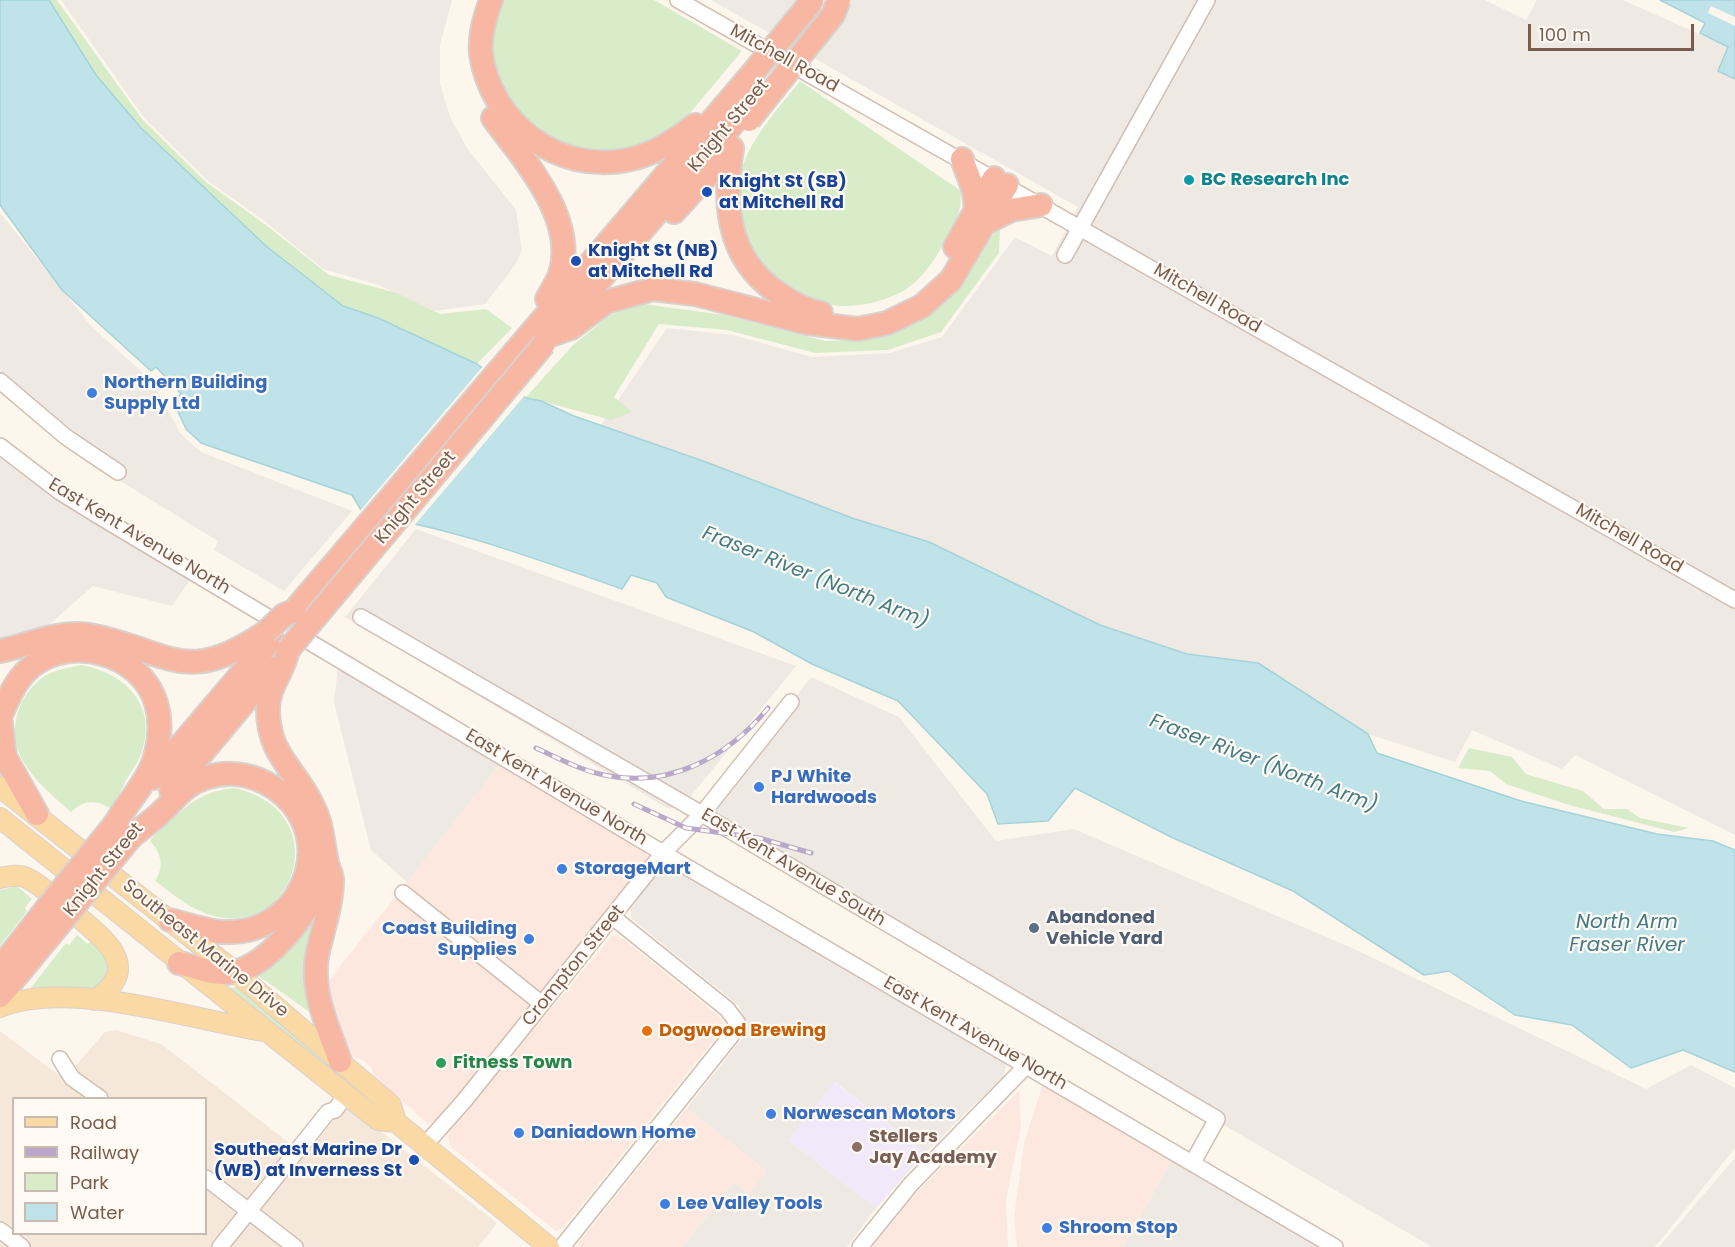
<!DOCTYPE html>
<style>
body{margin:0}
#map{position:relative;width:1735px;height:1247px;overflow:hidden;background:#fdf6ec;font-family:Poppins,sans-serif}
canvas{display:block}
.legend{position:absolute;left:12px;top:1097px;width:195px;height:138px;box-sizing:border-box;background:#fffaf3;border:2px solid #cabbb1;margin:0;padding:8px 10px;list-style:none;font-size:18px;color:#7a5c4d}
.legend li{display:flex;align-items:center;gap:12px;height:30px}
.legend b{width:30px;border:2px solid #cabbb1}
.scale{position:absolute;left:1528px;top:24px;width:166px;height:27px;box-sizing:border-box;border:3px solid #7a5c4d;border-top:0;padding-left:8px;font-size:18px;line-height:21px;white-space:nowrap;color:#7a5c4d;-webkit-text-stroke:4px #fffaf3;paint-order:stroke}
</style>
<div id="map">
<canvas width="1735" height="1247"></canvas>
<ul class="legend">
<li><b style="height:8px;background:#fbd9a5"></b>Road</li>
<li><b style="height:8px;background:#b9a8c9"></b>Railway</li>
<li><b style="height:16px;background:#d8ecc9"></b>Park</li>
<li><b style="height:16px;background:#bfe3e8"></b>Water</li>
</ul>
<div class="scale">100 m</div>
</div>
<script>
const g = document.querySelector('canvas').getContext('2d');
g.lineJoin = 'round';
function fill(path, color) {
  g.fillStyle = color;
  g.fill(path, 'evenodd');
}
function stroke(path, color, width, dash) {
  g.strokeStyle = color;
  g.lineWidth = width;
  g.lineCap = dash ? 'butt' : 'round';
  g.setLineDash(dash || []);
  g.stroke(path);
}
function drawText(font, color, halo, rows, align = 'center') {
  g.font = font + ' Poppins,sans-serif';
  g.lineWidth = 4.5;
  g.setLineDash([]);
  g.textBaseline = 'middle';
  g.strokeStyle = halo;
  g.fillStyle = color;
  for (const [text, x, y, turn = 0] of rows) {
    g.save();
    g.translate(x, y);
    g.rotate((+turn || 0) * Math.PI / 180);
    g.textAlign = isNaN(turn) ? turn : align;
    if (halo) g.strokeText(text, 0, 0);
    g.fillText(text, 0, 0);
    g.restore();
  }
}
fill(new Path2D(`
 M116,1030L161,1044L305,1155L339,1114L346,1109L356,1112L497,1223L478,1247H0V1031L64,1079L105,1032ZM14,1098H206V1234H14Z`), '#f5e8da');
fill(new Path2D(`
 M500,764L640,847L647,856V863L473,1080L435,1121L428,1124L374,1076L372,1068L363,1060L354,1057L343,1042L323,988Z
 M613,935L622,938L721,1018L724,1027L564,1227L556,1231L450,1146L448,1135L451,1128Z
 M1043,1084L1172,1160L1123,1247H1017L1014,1218L1024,1143Z
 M1019,1091L1021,1127L1006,1200L1008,1247H872L910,1199Z
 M687,1108L766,1171L749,1193L734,1182L682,1247H579L580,1241Z`), '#fde8e0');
fill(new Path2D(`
 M61,0H452L440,45V84L450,117L467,148L516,210L522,250L515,265L485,304L434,311L379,285L323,269L266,222L208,181L145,119Z
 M711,0H1485L1526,20L1537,0H1623L1728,47L1718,71L1735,79V835L1575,755L1562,769L1472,730L1455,762L1368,734L1258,663L1187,654L1100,625L929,542L852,518L706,462L601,425L667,328L733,335L812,357L890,353L942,337L1015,237L1052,256L1078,207Z
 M0,213L92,327L151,380L181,434L201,452L352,511L284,591L214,550L218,541L117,479L124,467L40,407L0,372Z
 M0,455L86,519L190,580L172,606L93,586L43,630L0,643Z
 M416,529L796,666L687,801L669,809L345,617Z
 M338,668L500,764L407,882L371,850L334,702Z
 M811,677L899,717L996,841L1074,829L1352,948L1646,1089L1691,1065L1735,1088V1148L1655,1247H1432L1142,1077L709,813Z
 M672,865L1006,1064L1004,1076L925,1153L835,1082L788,1140L876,1208L847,1247H682L734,1182L749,1193L766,1171L687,1108L741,1040L746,1021L739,1006L631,918V906L651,880Z
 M1735,1158V1247H1659Z
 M1172,1160L1319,1247H1123Z`), '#efe9e4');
fill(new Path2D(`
 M834,1082L925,1153L876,1208L788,1140Z`), '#f3e8fa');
fill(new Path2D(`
 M31,0H57L142,119L206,182L266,225L329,275L397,293L440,314L486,309L512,328L477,364L526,397L572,346L610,315L644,304L724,315L825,341L861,340L985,244L1000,227L999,253L941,332L888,350L815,353L727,330L659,324L614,397L632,412L611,420L541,401L520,406L421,361L205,211Z
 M497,0H654L742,51L686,118L660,138L611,157L541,137L496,84L492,54Z
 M800,81L961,191C961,217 955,223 943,245C934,261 921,280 905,290C837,328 754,296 740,217C738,204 737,186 741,172C750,138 778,109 800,81Z
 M81,665C127,673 160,708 140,757C137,764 132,770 128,777C122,788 118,798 110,808C94,799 84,800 71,812C53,796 35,782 23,761C7,734 16,697 42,678C53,670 67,668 81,665Z
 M1469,748L1512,757L1526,774L1583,791L1604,809H1627L1640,818L1689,828L1674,832L1569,805L1506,784L1490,771L1458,768Z
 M234,788C336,810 297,937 214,916C192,911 173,894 155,881C165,866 161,853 150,841C157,832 163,828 171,821C191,801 206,791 234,788Z
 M17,886L32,899L25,908L27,911L0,946V890Z
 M317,913L315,1016L256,974L299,938Z
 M77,935L88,944L91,941L105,952L110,971L98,990H29L66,943L69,945Z
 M238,987L339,1072L337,1076L226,988Z`), '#d8ecc9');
const water = new Path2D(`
 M0,0H49L96,75L141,128L266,246L343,306L378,318L477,364L526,398L541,401L574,416L706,462L852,518L929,542L1100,625L1187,654L1258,663L1368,734L1377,753L1521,801L1657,834L1713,841L1735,850V1072L1683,1050L1631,1068L1572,1025L1515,1015L1449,971L1424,975L1293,891L1171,837L1075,788L1048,821L998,824L987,794L898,701L812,664L754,632L666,597L657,583L631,575L622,589C538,560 453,527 364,515L352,495L201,443L186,429L173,401L181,394L156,367L151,371L62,290L0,205Z
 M1660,0H1735V79L1718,71L1728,47L1700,33L1705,23Z`);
fill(water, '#bfe3e8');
stroke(water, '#a5d3da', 1.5);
fill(new Path2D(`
 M1711,6L1735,17V26L1708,13Z
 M484,365L526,394L413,527L362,517L359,512Z`), '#fdf6ec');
const minor = new Path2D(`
 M678,0L1735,600
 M1065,255L1207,0
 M0,381L66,437L118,472
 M0,446L60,492L97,515L663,853L1335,1247
 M361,617L702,814L1217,1119L1193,1162
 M403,893L542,1004
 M60,1059L72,1078L100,1098
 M424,1146L464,1101L663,853L702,814L791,702
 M206,1178L295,1247
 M0,1230L22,1247
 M220,1247L328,1112L335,1110L346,1095
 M562,1247L731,1036L737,1022L727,1009L614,918
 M860,1247L911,1184L1027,1065`);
const major = new Path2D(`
 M0,787L235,972L391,1105L396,1122
 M0,818L378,1120L396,1122L549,1247
 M0,878C9,876 19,874 27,878C44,887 61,903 76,915C106,941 143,967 95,1000
 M0,1007C70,979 189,1019 263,1031`);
const highway = new Path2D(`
 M491,0C485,17 479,36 481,54C491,123 557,174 627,160C653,155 674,141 695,125
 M493,118C523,159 578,219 560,274C557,283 551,291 547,299
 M732,149C723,203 727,257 775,291C789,301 804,310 821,313
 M962,159L974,191L976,209
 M674,212L732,148
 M987,222L1011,210L1041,205
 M955,247L994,178
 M567,318L742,113
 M554,334L571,328L606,302L653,289L695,294L807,323L858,329L887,323L922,306L951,280L1007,185
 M294,611L751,75
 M288,650C284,671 268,687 268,709C268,753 292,766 311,802C323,824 322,839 327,863C328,868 332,874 332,880C332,905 322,932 317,956C311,993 328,1027 340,1061
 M0,651C29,645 59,630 90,635C171,651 184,688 266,632
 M0,716L5,757L37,814
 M0,717C8,699 15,680 31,667C71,634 141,653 156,703C161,719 160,737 156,753C151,778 128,801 115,824
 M153,778L273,637
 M171,790L273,668
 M131,837C139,830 148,824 156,817C173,803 182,785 205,778C225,771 247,773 266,783C344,825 309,936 223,932C206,931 186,924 170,920
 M179,963C197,967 215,976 233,972C270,966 314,907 324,873
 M0,968L47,908
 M0,996L62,921`);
stroke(minor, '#d1beb0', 18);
stroke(major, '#dad1cd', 22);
stroke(highway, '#dad1cd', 26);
stroke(minor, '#fff', 15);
stroke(major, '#fbd9a5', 20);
stroke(highway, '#f7b7a3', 22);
const rail = new Path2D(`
 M536,748C558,758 580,770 604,775C669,789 728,757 768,708
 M634,804L686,828L759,838L811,853`);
stroke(rail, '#b9a8c9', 5);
stroke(rail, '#fffaf3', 3, [9]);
const highwayBridge = new Path2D(`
 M751,75L812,1
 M749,120L833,15L839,0
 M266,632L284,615L294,611
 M288,650L544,344
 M47,908L115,824
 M62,921L131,837`);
stroke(highwayBridge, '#dad1cd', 26, []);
stroke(highwayBridge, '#f7b7a3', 22);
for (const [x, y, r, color] of [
 [1189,180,6,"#0f9aa8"],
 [707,192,6,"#1a4fb4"],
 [576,261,6,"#1a4fb4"],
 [92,393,6,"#3f7fe0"],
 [759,787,6,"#3f7fe0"],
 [562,869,6,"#3f7fe0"],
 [1034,928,6,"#5c6f8a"],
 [529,939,6,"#3f7fe0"],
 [647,1031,6,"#e8710a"],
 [441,1063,6,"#2e9e5b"],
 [771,1114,6,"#3f7fe0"],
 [519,1133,6,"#3f7fe0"],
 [857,1147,6,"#8d6e63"],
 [414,1160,6,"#1a4fb4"],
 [665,1204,6,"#3f7fe0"],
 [1047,1228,6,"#3f7fe0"]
]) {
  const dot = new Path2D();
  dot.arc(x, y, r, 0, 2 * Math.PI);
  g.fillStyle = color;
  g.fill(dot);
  stroke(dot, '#fffaf3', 2);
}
drawText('18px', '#7a5c4d', '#fffaf3', [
 ["Mitchell Road",784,59,29],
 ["Knight Street",729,126,-50],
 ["Mitchell Road",1207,299,30],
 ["Knight Street",416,498,-50],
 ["East Kent Avenue North",139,537,31],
 ["Mitchell Road",1629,539,30],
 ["East Kent Avenue North",556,788,31],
 ["East Kent Avenue South",793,868,31],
 ["Knight Street",104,870,-51],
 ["Southeast Marine Drive",205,949,39],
 ["Crompton Street",574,966,-51],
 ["East Kent Avenue North",975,1034,30]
]);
drawText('bold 18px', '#0d838f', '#fffaf3', [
 ["BC Research Inc",1201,180]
], 'left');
drawText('bold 18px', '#164399', '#fffaf3', [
 ["Knight St (SB)",719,182],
 ["at Mitchell Rd",719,203],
 ["Knight St (NB)",588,251],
 ["at Mitchell Rd",588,272],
 ["Southeast Marine Dr",402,1150,"right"],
 ["(WB) at Inverness St",402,1171,"right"]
], 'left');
drawText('bold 18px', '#366cbe', '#fffaf3', [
 ["Northern Building",104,383],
 ["Supply Ltd",104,404],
 ["PJ White",771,777],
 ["Hardwoods",771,798],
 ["StorageMart",574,869],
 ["Coast Building",517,929,"right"],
 ["Supplies",517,950,"right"],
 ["Norwescan Motors",783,1114],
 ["Daniadown Home",531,1133],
 ["Lee Valley Tools",677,1204],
 ["Shroom Stop",1059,1228]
], 'left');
drawText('bold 18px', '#4e5e75', '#fffaf3', [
 ["Abandoned",1046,918],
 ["Vehicle Yard",1046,939]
], 'left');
drawText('bold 18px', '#c56008', '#fffaf3', [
 ["Dogwood Brewing",659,1031]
], 'left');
drawText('bold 18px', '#27864d', '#fffaf3', [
 ["Fitness Town",453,1063]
], 'left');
drawText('bold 18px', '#785e54', '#fffaf3', [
 ["Stellers",869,1137],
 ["Jay Academy",869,1158]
], 'left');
drawText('italic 20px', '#437c86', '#fffaf3', [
 ["Fraser River (North Arm)",815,578,22],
 ["Fraser River (North Arm)",1263,764,21],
 ["North Arm",1627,923],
 ["Fraser River",1627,946]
]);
</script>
